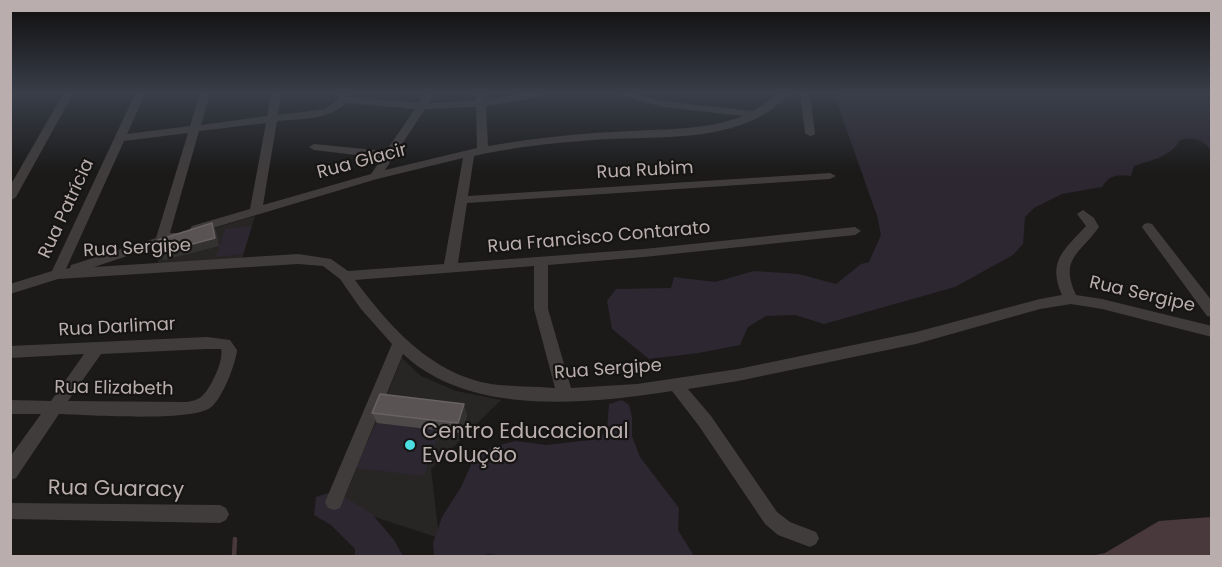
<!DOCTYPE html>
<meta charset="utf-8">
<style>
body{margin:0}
#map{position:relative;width:1222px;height:567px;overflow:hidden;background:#1b1a19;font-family:Poppins,sans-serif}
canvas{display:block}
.frame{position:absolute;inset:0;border:12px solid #b9aead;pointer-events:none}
</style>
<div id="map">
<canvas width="1222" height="567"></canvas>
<div class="frame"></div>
</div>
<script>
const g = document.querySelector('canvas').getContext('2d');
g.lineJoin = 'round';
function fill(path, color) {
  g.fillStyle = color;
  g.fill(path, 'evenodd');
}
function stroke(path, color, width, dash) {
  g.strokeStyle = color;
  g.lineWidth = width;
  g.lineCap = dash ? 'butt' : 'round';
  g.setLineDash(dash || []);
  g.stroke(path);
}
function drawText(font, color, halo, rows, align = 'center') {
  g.font = font + ' Poppins,sans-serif';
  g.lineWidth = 4.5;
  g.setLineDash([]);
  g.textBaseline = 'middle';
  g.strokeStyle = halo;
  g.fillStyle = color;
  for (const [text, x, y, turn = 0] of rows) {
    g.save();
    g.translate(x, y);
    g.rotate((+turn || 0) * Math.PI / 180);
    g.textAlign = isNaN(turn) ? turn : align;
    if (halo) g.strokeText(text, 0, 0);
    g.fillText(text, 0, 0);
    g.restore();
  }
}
fill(new Path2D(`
 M255,216L242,259L158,265L159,245Z
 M402,358L421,376L456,391L501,400L431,469L439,538L341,506Z`), '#282625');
fill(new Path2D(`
 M834,94H1211V150C1203,140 1194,136 1180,140C1171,157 1151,160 1134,166L1131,176C1117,175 1110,174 1102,187L1062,194L1034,208L1025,217L1023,244L1013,255L955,287L824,324L795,315L766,316L748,327L740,345L699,353L649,359L612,329L607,301L616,289L671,288L674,277L715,282L754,271L799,274L836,284L861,264L869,262L881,235L877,216Z
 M252,226L243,254L216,257L225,229Z
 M622,400L629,405L632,417V436L640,457L679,508L678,530L694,556H504L488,554L483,556H434L433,543L442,517L461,487L475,456L496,446L516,441L546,445L599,439L607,429L609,404Z
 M376,423L440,430L424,476L356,468Z
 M335,491L372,514L394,540L403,556H355V549L331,525L314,515L316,497Z`), '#2c2730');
fill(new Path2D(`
 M1211,517V556H1091L1105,553L1159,521Z`), '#49393c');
stroke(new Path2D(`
 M234,556L235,539`), '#49393c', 4.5);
fill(new Path2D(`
 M63,94H73L16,197L10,201V186Z
 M135,94H145L127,134L190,126L200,94H210L201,125L267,116L271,94H281L278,115L325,109L339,99V94H349V97L419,103L425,94H435L429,103L476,101V94H486V100L521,94H545L540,97L486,106L488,146C535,138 582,133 630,131C668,129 706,130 743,116L663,107L616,94H634L663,101L753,111L778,94H789C742,146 656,135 593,140C553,143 513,147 474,156L468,196L830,173L836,176L830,179L467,203L458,263L644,249L855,227L861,231L855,235L644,257L548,265V309L571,388L637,384L738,369L916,332L1040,299L1062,295C1047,261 1064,250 1086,226L1077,214L1083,210L1094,218L1099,227C1080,254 1059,258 1076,295L1102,299L1212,326V337L1102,309L1071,304L1040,309L916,344L738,381L688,389L711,416L777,512L790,522L816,532L819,538L816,544L810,547L778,535L765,524L699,426L672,391C588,404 470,417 403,354L340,508L334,510L328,508L325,502L392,344L361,309L340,279L323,266L298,264L58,279L10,294V284L52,271ZM346,103L415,109L386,151L314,144L309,147L314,150L382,158L371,174L263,205L277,121C300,119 329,120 346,103ZM476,107L477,148L385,170L425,109ZM266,123L250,209L192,226L190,229L192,232L196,233L377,179L463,158L444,264L348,271L331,259L298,254L94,267L179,239L181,236L179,233H170L199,131ZM188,133L156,238L71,265L70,268L66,269L124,141ZM534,266V309L555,388C534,386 512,387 491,384C431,374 389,326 355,280Z
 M800,94H810L815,133L814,135L810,136L805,133Z
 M1148,223L1152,224L1212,301V317L1207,316L1144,230L1142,227L1144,224Z
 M207,337L230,340L237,350C236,363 222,400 210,408C189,422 90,415 59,414L16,478L10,480V457L41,414H10V400L51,401L84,354L10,358V346ZM207,349H221C224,360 212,385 204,394C200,399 194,401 187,402L68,401L101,354Z
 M10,503L220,505L226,508L229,514L226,520L220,523L10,519Z`), '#403c3b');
fill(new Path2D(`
 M372,413L467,415L461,433L377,423Z`), '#4d4a49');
fill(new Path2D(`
 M212,223L216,230L219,246L164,260L159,253Z
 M464,404L467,415L461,433L458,423Z`), '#343231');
const building = new Path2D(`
 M212,223L215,238L159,253L158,240Z
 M380,394L464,404L458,423L372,413Z`);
fill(building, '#595453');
stroke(building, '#686261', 1.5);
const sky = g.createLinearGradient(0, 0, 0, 174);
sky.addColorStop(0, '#0f0e0e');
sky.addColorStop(0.54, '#393e49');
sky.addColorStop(1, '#393e4900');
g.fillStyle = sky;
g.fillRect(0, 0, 1222, 174);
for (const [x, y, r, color] of [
 [410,445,6,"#4bdde1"]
]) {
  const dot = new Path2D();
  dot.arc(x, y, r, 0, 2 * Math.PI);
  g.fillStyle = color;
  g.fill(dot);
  stroke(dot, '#161514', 2);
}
drawText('18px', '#b9aead', '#161514', [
 ["Rua Glacir",362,162,-15],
 ["Rua Rubim",645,171,-3],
 ["Rua Patrícia",67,209,-65],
 ["Rua Francisco Contarato",599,238,-5],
 ["Rua Sergipe",137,249,-3],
 ["Rua Sergipe",1142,295,13],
 ["Rua Darlimar",117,328,-3],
 ["Rua Sergipe",608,370,-4],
 ["Rua Elizabeth",114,389,1]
]);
drawText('21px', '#b9aead', '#161514', [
 ["Centro Educacional",422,433],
 ["Evolução",422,457]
], 'left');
drawText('21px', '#b9aead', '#161514', [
 ["Rua Guaracy",116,490,1]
]);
</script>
